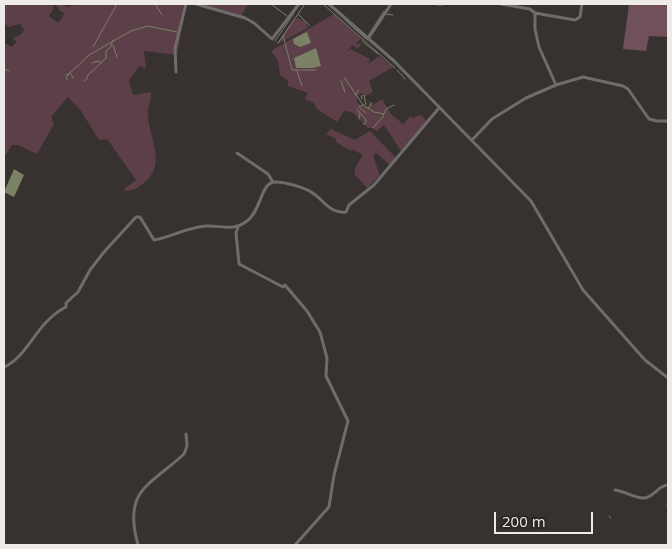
<!DOCTYPE html>
<style>
body{margin:0}
#map{position:relative;width:672px;height:549px;overflow:hidden;background:#37322f;font-family:"Open Sans",sans-serif}
canvas{display:block}
.frame{position:absolute;inset:0;border:5px solid #edeae8;pointer-events:none}
.scale{position:absolute;left:494px;top:512px;width:99px;height:22px;box-sizing:border-box;border:2px solid #edeae8;border-top:0;padding-left:6px;font-size:15px;line-height:18px;white-space:nowrap;color:#edeae8;-webkit-text-stroke:4px #2d2825;paint-order:stroke}
</style>
<div id="map">
<canvas width="672" height="549"></canvas>
<div class="frame"></div>
<div class="scale">200 m</div>
</div>
<script>
const g = document.querySelector('canvas').getContext('2d');
g.lineJoin = 'round';
function fill(path, color) {
  g.fillStyle = color;
  g.fill(path, 'evenodd');
}
function stroke(path, color, width, dash) {
  g.strokeStyle = color;
  g.lineWidth = width;
  g.lineCap = dash ? 'butt' : 'round';
  g.setLineDash(dash || []);
  g.stroke(path);
}
fill(new Path2D(`
 M4,4H52L54,8L49,16L58,23L65,13L61,12L55,4H64L66,7L79,4H190L186,6L177,55L144,51L146,68L139,66L129,81L133,95L151,92C152,100 147,107 148,115C149,139 167,163 145,182C138,188 133,191 124,191V189L136,180L107,139L99,140L81,111L68,97L51,117L54,124L37,154L18,145H12L6,155L4,154V45L7,44L11,47L17,42L13,38L22,34L24,29L20,24L9,27L4,23Z
 M193,4H248L240,18Z
 M334,14L361,39L356,43L362,44L357,49L353,45L346,52L351,49L370,59L368,64L379,56L393,67L369,81L373,92L366,96L362,93L357,96V102L361,106L369,107V100L373,105L382,99L391,114L403,124L411,116L412,118L421,115L426,121L401,151L384,125L376,131L373,128H368L352,112L344,111L337,122L317,109L314,103L305,99L308,93L288,86V81L280,75L278,61L271,51Z
 M298,18L306,22L308,28L276,45L293,20Z
 M331,129L355,140L370,131L396,158L390,165L376,153L373,156L380,175L367,188L354,174L356,166L363,155L352,149L351,151L336,142V139L326,134Z`), '#5c3f48');
fill(new Path2D(`
 M629,4H668V37L649,36L646,51L623,49Z`), '#70505a');
fill(new Path2D(`
 M307,32L311,43L300,47L294,44L293,39Z
 M316,48L321,66L313,68H296L294,58Z
 M14,169L24,175L14,197L4,192Z`), '#7a8164');
stroke(new Path2D(`
 M155,4L162,15
 M271,4L287,16
 M323,4L395,68
 M386,14L393,15
 M299,15L310,26
 M345,20L366,39
 M283,36L285,42
 M368,36L384,11
 M275,41L294,13
 M362,41L378,54
 M278,43L305,4
 M285,43L292,70H316
 M113,45L117,57
 M93,47L117,4
 M92,63L98,61L102,63
 M4,69L9,71
 M397,70L405,79
 M297,71L302,86
 M71,74L73,78
 M66,75L70,73L89,55L131,31L148,26L177,32
 M344,77L363,105L374,112L384,114
 M68,80L66,78L70,73
 M84,81L87,79V76L106,58V51L110,48L113,40
 M341,81L345,92
 M355,95L359,90
 M361,96L362,99
 M362,96L364,95L366,105
 M363,105L359,107L366,113
 M368,108L372,103
 M357,109L366,120V123
 M359,119L360,113
 M363,124H365
 M373,128L382,118L386,109L394,105
 M667,504L668,510
 M609,516L611,518
 M667,522L668,519`), '#7a8164', 1);
stroke(new Path2D(`
 M196,4L245,18L254,23L272,39L299,4
 M329,4L394,61L531,201L583,290L645,360L668,378
 M438,4H442
 M501,4L530,9L535,13V29L539,47L556,85
 M535,13L575,20L580,17L582,4
 M368,39L391,4
 M176,72L175,48L186,4
 M472,140L492,119L526,98L556,85L583,77L623,86L628,89L649,119L657,121H668
 M237,153L268,174L273,182
 M238,227L236,233L239,264L283,287L285,285L307,311L320,332L327,358L326,376L348,421L334,475L329,507L295,545
 M4,367C28,357 36,322 66,307V303L78,292L90,270L104,252L136,217H140L154,240C171,237 188,227 206,226C221,225 233,232 247,221C261,211 261,183 274,182C283,181 307,188 314,194C325,202 331,214 346,212L349,205L374,185L439,108
 M615,490C624,491 635,498 643,498C654,498 658,485 668,485
 M138,545C123,490 148,487 184,454L187,446L186,434`), '#6f6c6c', 3);
</script>
